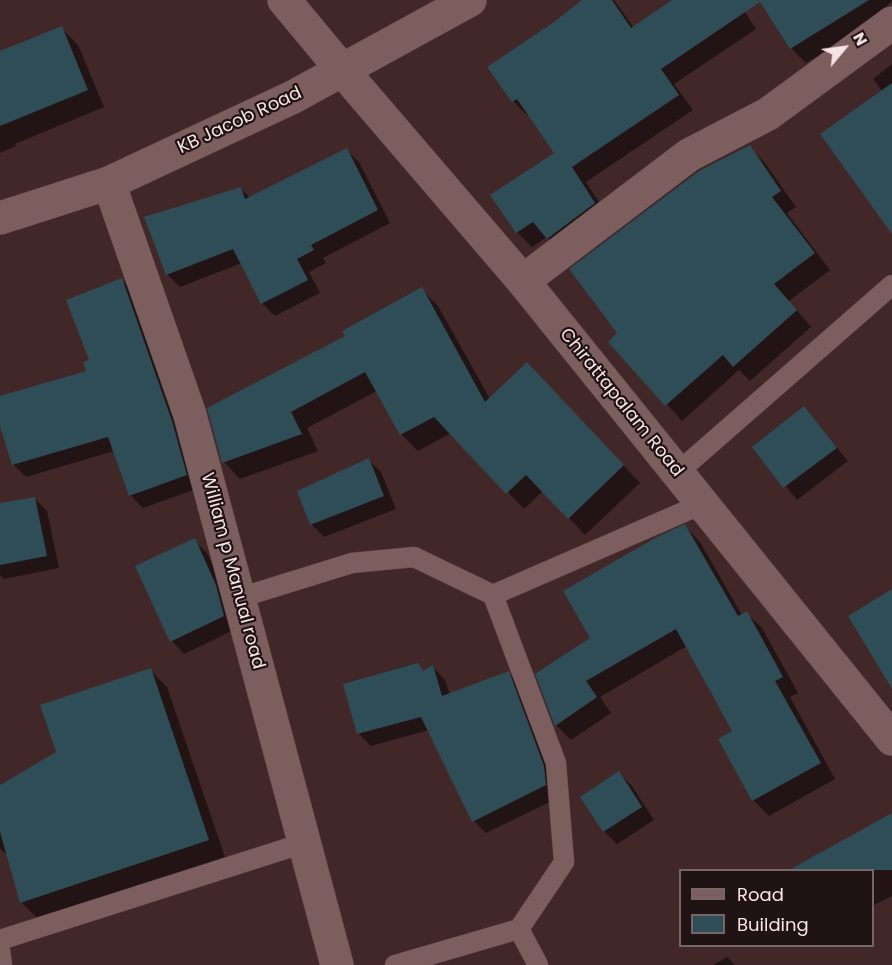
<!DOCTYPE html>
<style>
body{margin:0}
#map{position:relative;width:892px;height:965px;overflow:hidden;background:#412728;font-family:Poppins,sans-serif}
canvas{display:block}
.legend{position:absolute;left:679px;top:869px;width:195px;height:78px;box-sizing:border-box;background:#201314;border:2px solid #766667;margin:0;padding:8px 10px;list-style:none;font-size:18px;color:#f6e3e4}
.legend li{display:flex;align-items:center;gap:12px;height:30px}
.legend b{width:30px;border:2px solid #766667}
.north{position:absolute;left:814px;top:18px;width:60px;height:60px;-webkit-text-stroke:4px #201314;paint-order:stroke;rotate:61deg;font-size:16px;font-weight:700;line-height:24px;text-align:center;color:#f6e3e4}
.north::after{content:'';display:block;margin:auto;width:21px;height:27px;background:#f6e3e4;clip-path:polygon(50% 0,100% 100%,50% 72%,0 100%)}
</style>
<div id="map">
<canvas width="892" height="965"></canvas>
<ul class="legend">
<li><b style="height:8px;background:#7d5e5f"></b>Road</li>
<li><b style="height:16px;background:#2e4d57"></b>Building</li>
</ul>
<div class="north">N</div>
</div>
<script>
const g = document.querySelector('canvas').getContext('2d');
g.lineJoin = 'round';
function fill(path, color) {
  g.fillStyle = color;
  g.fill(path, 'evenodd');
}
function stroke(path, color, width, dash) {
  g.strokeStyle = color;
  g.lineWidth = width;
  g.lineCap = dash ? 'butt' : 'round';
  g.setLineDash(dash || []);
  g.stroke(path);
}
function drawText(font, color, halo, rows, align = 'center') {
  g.font = font + ' Poppins,sans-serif';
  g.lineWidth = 4.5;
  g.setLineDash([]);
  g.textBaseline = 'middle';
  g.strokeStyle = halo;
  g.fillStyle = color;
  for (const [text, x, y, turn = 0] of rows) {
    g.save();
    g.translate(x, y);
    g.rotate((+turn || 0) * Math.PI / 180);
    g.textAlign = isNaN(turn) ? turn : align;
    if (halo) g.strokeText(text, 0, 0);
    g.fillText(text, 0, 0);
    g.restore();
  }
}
fill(new Path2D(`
 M586,0H614L634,28L675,0H737L756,29L674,84L693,110L586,182L609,218L563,253L547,237L532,247L517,232L556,153L530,115L528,116L513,101Z
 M761,0H892V1L887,5L891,12L806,63L791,48Z
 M61,28L78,45L104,107L15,144L16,146L0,153V53Z
 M892,64V229L883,92L873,79Z
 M749,147L765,163L796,207L787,213L830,270L789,301L811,327L750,381L739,370L682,421L610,342L619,333Z
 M346,150L359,162L390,223L323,258L326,263L309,272L320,293L275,316L262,303L242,263L180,287L167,274L241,188L250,198Z
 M122,280L135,293L199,488L143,508L130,495L114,451L26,477L13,464L0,421V398L88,372Z
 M421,289L438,306L490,399L543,380L640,483L585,535L543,491L524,509L451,433L418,451L401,434L377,391L307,428L318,451L240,479L224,462L347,337Z
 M804,408L848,461L797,500L754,447Z
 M368,460L381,472L396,509L324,537L311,524Z
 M34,498L47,511L59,568L4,579L0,575V505Z
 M685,526L700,542L742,615L746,613L762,628L798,693L790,697L835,779L769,816L753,800L720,739L734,731L687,646L600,697L611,713L571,740L556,725L592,638Z
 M194,540L207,553L228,599L236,629L184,654L172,641Z
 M417,665L424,672L433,667L445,680L450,695L508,673L521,686L558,798L486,833L474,821L429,730L371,746L358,733Z
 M150,670L167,687L225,857L39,920L22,903L8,855L0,849V787L58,753Z
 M619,773L632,786L654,820L617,844L604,831L582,797Z
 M892,815V896L872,906V870H833L823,853Z
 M727,957L735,965H713Z`), '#0007');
fill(new Path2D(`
 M582,0H612L631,28L672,0H869L790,49L760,2L661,69L679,95L572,167L595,203L547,239L533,222L516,233L490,195L554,153L517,99L512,102L487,67L554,22Z
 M62,26L88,90L0,126V51Z
 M892,83V234L820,134Z
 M750,145L781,191L772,197L815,253L774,284L797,310L733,367L723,355L665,406L608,342L617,333L569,269L699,171Z
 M347,148L378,210L311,245L314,250L297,259L308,280L261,304L233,249L166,275L144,217L241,187L245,199Z
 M122,278L172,421L187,475L129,496L108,437L12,465L0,426V396L86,371L83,362L89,360L66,300Z
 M422,287L485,402L527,362L624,465L568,519L526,475L506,494L434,417L400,435L365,372L291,412L302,434L222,463L207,408L345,336L342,331Z
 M804,406L837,448L783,488L752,447Z
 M369,458L384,496L310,525L297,491Z
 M35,497L47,556L0,565V503Z
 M685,524L738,616L747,611L783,677L775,681L821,763L752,801L718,739L732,731L676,629L586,681L597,697L555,726L535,674L590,638L563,591L657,537Z
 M195,538L216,585L224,616L170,642L135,566Z
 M892,589V689L848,616Z
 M418,663L423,671L433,665L442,696L509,671L544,766L546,785L472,822L421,717L357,734L343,684Z
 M151,668L209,840L20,903L0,832V785L56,752L40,705Z
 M619,771L642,807L603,832L580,797Z
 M892,813V870H789Z`), '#2e4d57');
const service = new Path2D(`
 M677,473L892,285
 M493,595L556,763L564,862L519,929
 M239,598L352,563L414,557L493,595L702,504
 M0,940L304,843
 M0,950L2,965
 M395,965L519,929L538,965`);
const minor = new Path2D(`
 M109,183L190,415L337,965
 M523,281L689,155L768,114L892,23`);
const tertiary = new Path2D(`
 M284,0L343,71`);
const secondary = new Path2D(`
 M343,71L523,281L892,739
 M0,218L109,183L293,97L470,0`);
stroke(service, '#5d4648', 21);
stroke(minor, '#5d4648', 34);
stroke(tertiary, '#5d4648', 34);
stroke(secondary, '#5d4648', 34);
stroke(service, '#7d5e5f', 20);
stroke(minor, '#7d5e5f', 33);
stroke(tertiary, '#7d5e5f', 33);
stroke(secondary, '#7d5e5f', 33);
drawText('18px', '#f6e3e4', '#201314', [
 ["KB Jacob Road",240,121,-25],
 ["Chirattapalam Road",621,403,51],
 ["William p Manual road",232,571,75]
]);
</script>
